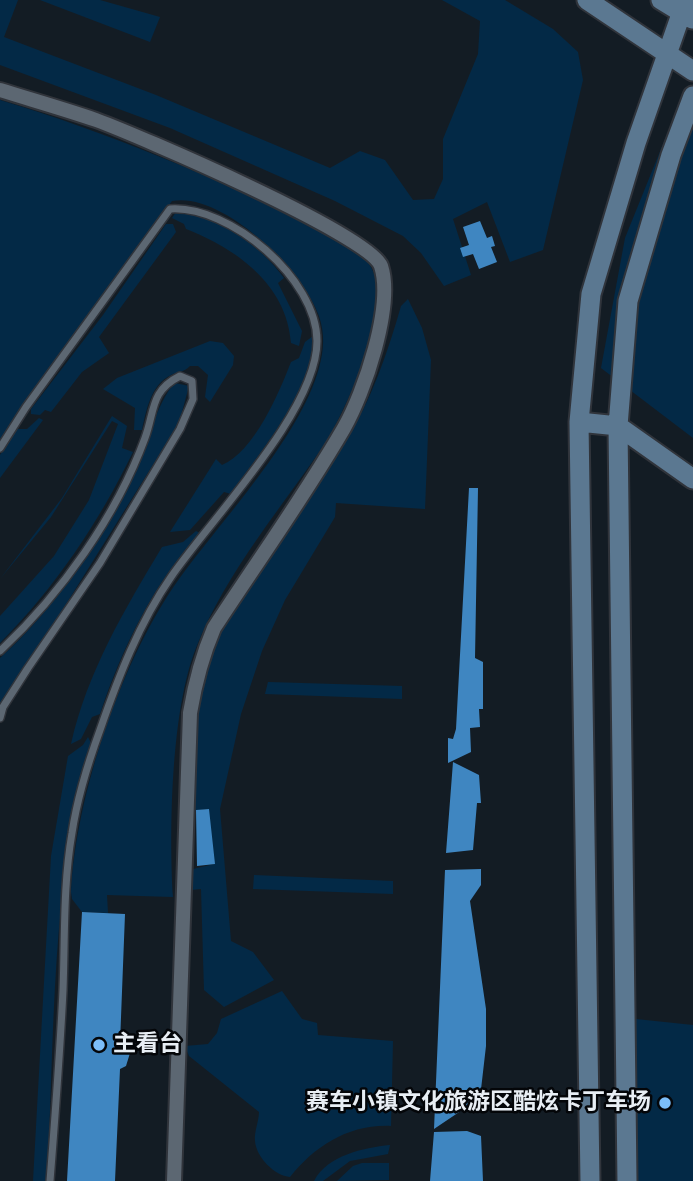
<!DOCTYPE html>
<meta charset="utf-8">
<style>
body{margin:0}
canvas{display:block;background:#131c24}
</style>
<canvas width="693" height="1181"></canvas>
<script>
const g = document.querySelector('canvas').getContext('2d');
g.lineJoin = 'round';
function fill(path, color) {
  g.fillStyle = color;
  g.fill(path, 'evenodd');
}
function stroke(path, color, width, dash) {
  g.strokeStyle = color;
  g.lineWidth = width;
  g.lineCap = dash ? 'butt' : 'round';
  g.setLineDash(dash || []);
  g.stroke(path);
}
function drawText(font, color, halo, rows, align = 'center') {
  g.font = font + ' "DM Sans","Noto Sans SC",sans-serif';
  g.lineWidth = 5;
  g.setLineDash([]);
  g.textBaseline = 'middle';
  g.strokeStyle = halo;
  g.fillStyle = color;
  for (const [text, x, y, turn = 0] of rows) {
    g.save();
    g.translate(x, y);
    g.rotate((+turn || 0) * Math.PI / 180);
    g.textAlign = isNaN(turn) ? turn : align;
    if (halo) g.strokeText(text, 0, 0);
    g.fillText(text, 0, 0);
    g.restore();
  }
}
fill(new Path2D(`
 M0,0H18L4,37L156,95L330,168L360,151L385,160L413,200L434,199L443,179V139L478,54L480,21L442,0H505L553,29L578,52L583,80L543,250L510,262L487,202L453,219L471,275L444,286L421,253L403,236L335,201L170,128L0,65Z
 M40,0H100L160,17L150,42Z
 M682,97L693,105V438L601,368L625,238Z
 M0,100C109,133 215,176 316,230C333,239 363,249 372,269C392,311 350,398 330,436C285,504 226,571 196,648C171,711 169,829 173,897L107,895L108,913L82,912L72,899L71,892C76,795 122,658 179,579C222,520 300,437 319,368C324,350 325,334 319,316C304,271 222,191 172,201L0,439Z
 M185,211C225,223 259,244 284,278L278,283L302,331L299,346L291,343C287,284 235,248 186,229L184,224L172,218L176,212Z
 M166,224H173L176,232L99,337L109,353L82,372L51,412L45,410L40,415L31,414V409L103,315Z
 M408,299L422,328L431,360L425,509L336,503L335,517L285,600L262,651L241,714L220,809L231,941L253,952L274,980L224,1007L204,990L201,889L191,890L189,870L214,864L208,809L191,811C192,765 191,713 206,669C233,584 300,518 345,443C371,400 387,355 401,306Z
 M313,336C317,386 258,454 231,494L224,492L190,530L170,532L216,459L222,465C254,452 279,393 291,362L299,358L305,342Z
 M210,341L223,343L234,356L233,365L210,402L205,397L208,375L198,366H190C183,373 179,371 171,375C151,384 146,411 142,430H134L135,408L103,389L117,378Z
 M175,383L189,386L179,423L0,710V658C51,613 101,541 131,481C144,455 157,400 175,383Z
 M112,416L127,426L122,448L133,452C99,522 55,588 0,643V616L54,556L89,500L118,424L112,421L51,517L0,579L62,498Z
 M39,418L43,420L0,478V455L16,429H27Z
 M196,531L200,533C153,584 122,648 100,714L92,717L81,739L71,744C87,672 125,609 162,547L183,542Z
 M268,682L402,686V699L265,694Z
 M88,737L91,743C50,885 55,1034 47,1181H33L51,856L68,756L83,745Z
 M254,875L393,881V894L253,889Z
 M282,991L302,1019L317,1023L318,1035L393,1041L391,1126C349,1124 315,1146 290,1177C275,1176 256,1157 255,1141C254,1132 259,1121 259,1112L189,1056L185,1046L208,1044L217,1033L221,1019Z
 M636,1019L693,1025V1181H637Z
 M390,1145L388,1154L350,1161L323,1181H314C328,1155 363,1148 390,1145Z
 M362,1163H389V1180L337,1181L353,1166Z`), '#032946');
fill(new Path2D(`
 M480,221L487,238L492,236L495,246L491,247L497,262L479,269L473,254L463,257L460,248L469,245L463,227Z
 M469,488H478L475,658L483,662V709H479L480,727L470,728L471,752L448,763V738L453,739L456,729Z
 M453,762L479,775L481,803H477L473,850L446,853Z
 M209,809L215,864L197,866L196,810Z
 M481,869V885L470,901L486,1009V1046L480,1098L434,1129L445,870Z
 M82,912L125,914L120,1043L130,1053L126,1066L120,1069L115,1181H67Z
 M467,1131L481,1136L483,1181H430L434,1132Z`), '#3f86c1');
const lane = new Path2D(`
 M0,448L26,407L170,209C230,205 317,279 317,341C317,411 210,520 171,577C139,623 118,678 100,730C88,763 77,799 72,833C63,885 65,938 63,990C60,1054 55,1117 50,1181
 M0,651C61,594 116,517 145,438C155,411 150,391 180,376L192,381L193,399L180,429L100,563L28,668L3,707L0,718`);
const street = new Path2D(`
 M0,90C32,100 64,109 96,120C137,135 370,235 381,266C394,306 364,393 344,428C304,497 257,562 214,628C202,656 195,683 190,713L174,1181`);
const secondary = new Path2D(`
 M587,0L693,71
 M661,0L692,19
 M579,422L618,426L693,479
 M590,1181L579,422L591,294L636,143L686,0
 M627,1181L618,426L628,301L671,155L693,96`);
stroke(lane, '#30343b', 10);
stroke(street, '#30343b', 18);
stroke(secondary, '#30343b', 23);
stroke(lane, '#5c6772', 7);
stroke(street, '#5c6772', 14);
stroke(secondary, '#5b7891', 19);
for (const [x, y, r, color] of [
 [99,1045,7,"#7cbef9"],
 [665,1103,7,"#7cbef9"]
]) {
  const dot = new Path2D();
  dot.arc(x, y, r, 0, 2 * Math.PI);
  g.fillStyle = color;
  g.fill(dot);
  stroke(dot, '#040609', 2.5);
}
drawText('bold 23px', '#e8eef4', '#040609', [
 ["主看台",113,1045],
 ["赛车小镇文化旅游区酷炫卡丁车场",651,1103,"right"]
], 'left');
</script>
